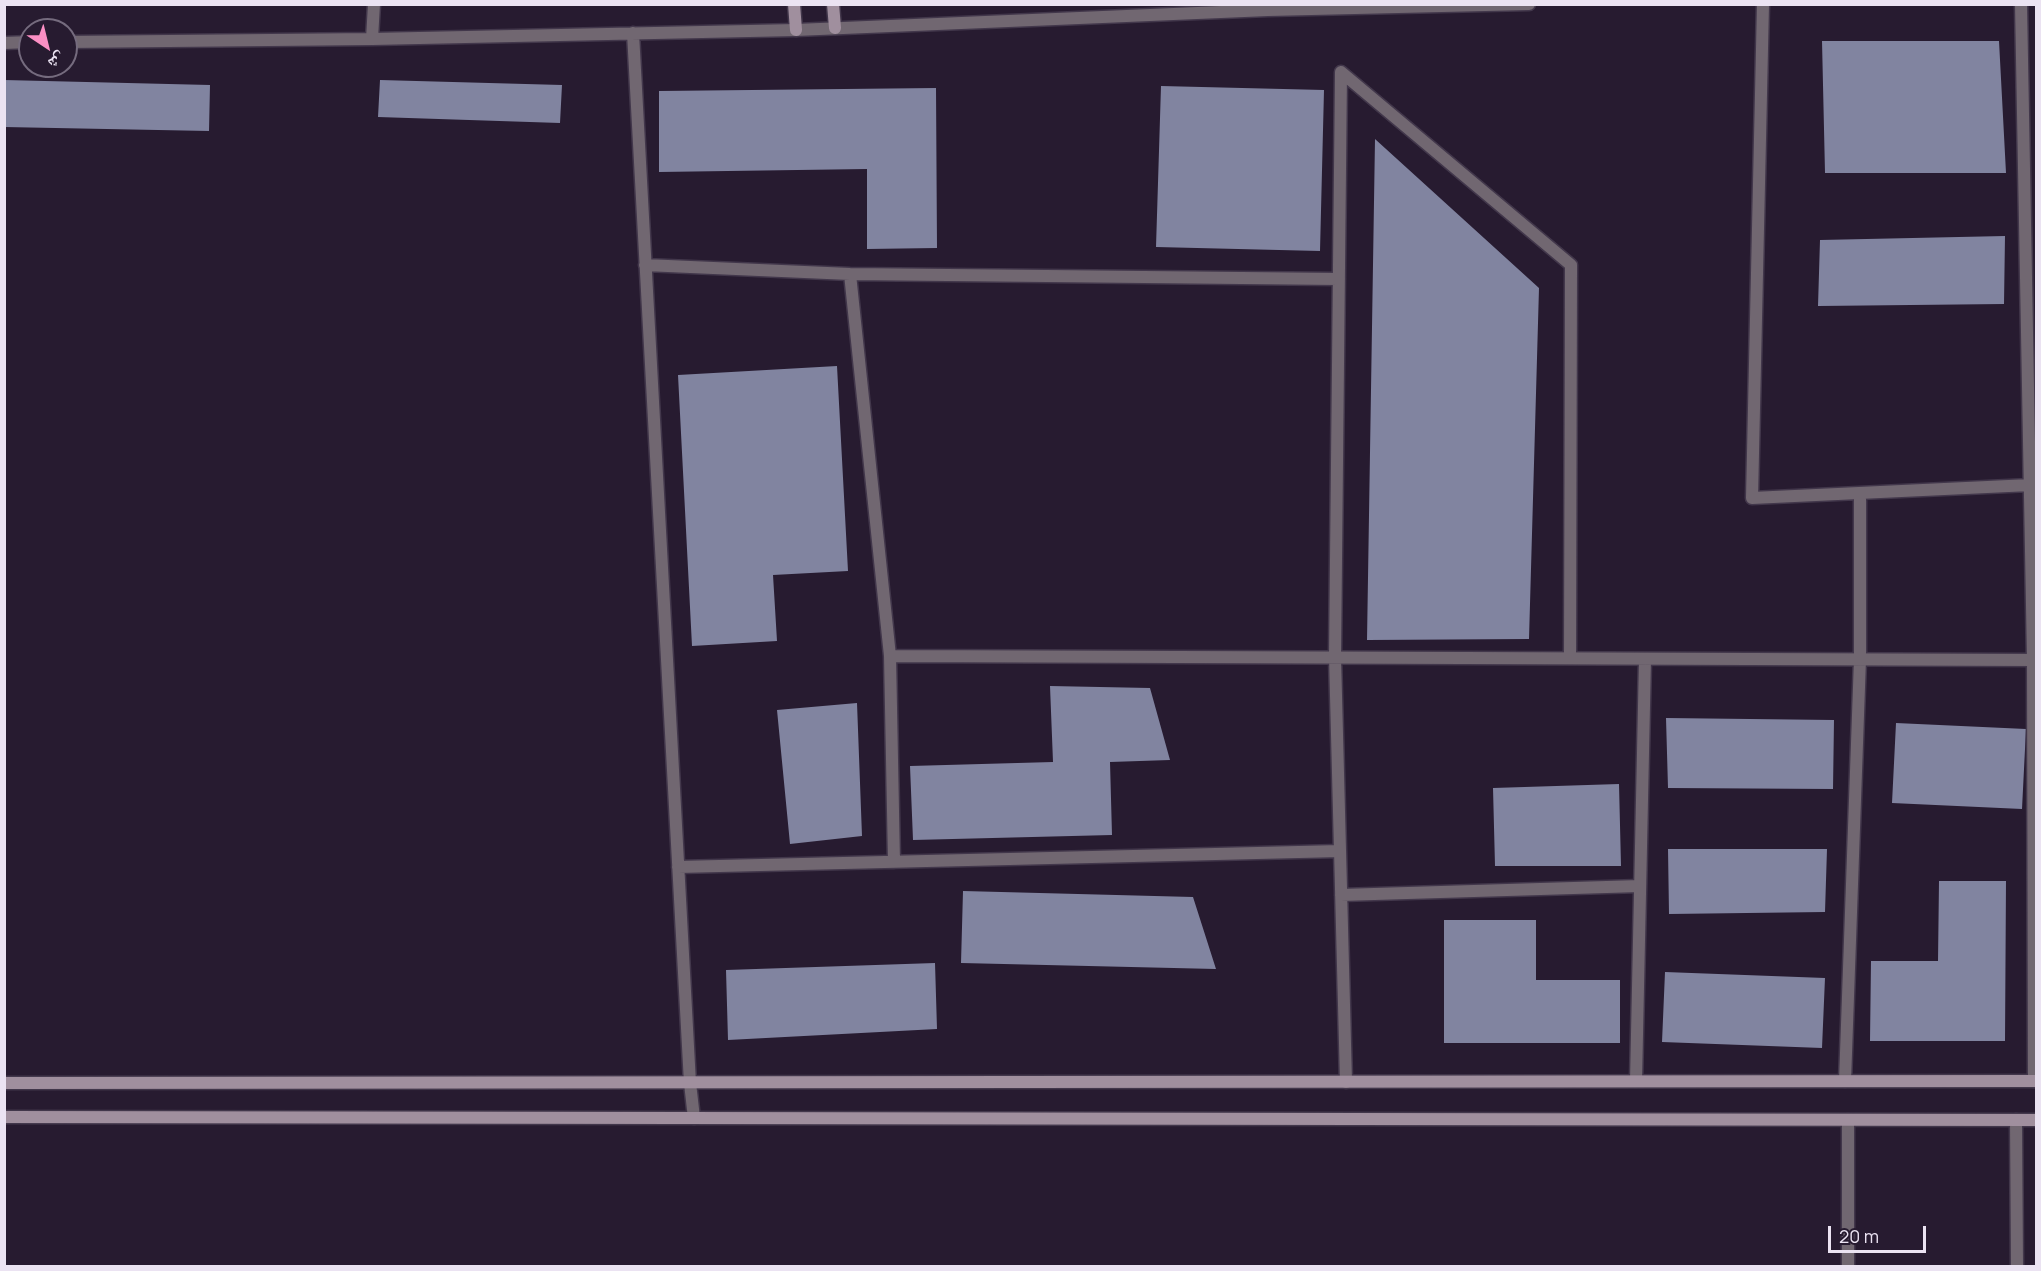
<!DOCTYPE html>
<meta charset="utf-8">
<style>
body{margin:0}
#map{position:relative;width:2041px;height:1271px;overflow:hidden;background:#271b30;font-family:Manrope,"Noto Naskh Arabic",sans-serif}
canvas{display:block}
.frame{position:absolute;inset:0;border:6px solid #ebe3f2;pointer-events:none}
.north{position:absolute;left:18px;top:18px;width:60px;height:60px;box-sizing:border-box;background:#271b30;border:2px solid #756b7e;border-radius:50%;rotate:145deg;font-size:16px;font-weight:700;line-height:24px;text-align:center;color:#ebe3f2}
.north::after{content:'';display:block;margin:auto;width:21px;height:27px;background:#fb8fc4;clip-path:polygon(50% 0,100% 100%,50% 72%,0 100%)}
.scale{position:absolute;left:1828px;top:1226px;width:98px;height:27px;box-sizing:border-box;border:3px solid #ebe3f2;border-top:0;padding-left:8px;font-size:18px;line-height:21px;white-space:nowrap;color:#ebe3f2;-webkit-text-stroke:4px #271b30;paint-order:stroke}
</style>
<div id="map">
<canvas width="2041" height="1271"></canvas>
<div class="frame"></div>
<div class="north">ش</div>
<div class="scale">20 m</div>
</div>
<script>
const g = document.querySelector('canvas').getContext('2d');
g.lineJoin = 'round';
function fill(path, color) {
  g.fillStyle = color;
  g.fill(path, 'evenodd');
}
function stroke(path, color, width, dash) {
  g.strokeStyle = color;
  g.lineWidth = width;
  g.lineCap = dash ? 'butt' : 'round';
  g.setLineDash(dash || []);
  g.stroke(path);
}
fill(new Path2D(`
 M1822,41H1999L2006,173H1825Z
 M4,80L210,85L209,131L4,127Z
 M380,80L562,85L560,123L378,117Z
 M1161,86L1324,90L1320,251L1156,247Z
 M936,88L937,248L867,249V169L659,172V91Z
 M1375,139L1539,288L1529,639L1367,640Z
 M2005,236L2004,304L1818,306L1820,240Z
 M837,366L848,571L773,575L777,641L692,646L678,375Z
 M1050,686L1150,688L1170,760L1110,762L1112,835L913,840L910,766L1053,762Z
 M857,703L862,836L790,844L777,710Z
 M1666,718L1834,720L1833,789L1668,788Z
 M1896,723L2026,729L2022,809L1892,803Z
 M1619,784L1621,866H1495L1493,788Z
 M1668,849H1827L1825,912L1669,914Z
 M1939,881H2006L2005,1041H1870L1871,961H1938Z
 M963,891L1193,897L1216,969L961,963Z
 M1444,920H1536V980H1620V1043H1444Z
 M935,963L937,1029L728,1040L726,970Z
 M1665,972L1825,978L1822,1048L1662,1042Z`), '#8184a0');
const street = new Path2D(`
 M1763,4L1752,498L2030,485
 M2021,4L2033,660L2034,1081
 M633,33L690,1083L694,1118
 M372,39L374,4
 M66,42L372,39L796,30L1268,10L1529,4
 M4,43L30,42
 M1341,72L1335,657L1346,1082
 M1341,72L1571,265L1570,658
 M645,265L850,274L1339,279
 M850,274L890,656L894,862
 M890,656L2036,660
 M678,867L1340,851
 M1341,895L1640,886
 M1636,1081L1645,659
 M1845,1081L1860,659V494
 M1848,1120V1266
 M2016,1120L2017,1266`);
const secondary = new Path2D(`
 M794,4L796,30
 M833,4L835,28
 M4,1083L2036,1081
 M4,1117L2036,1120`);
stroke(street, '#42374b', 15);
stroke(secondary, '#42374b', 15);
stroke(street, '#716771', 12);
stroke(secondary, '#a08f9e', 12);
</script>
